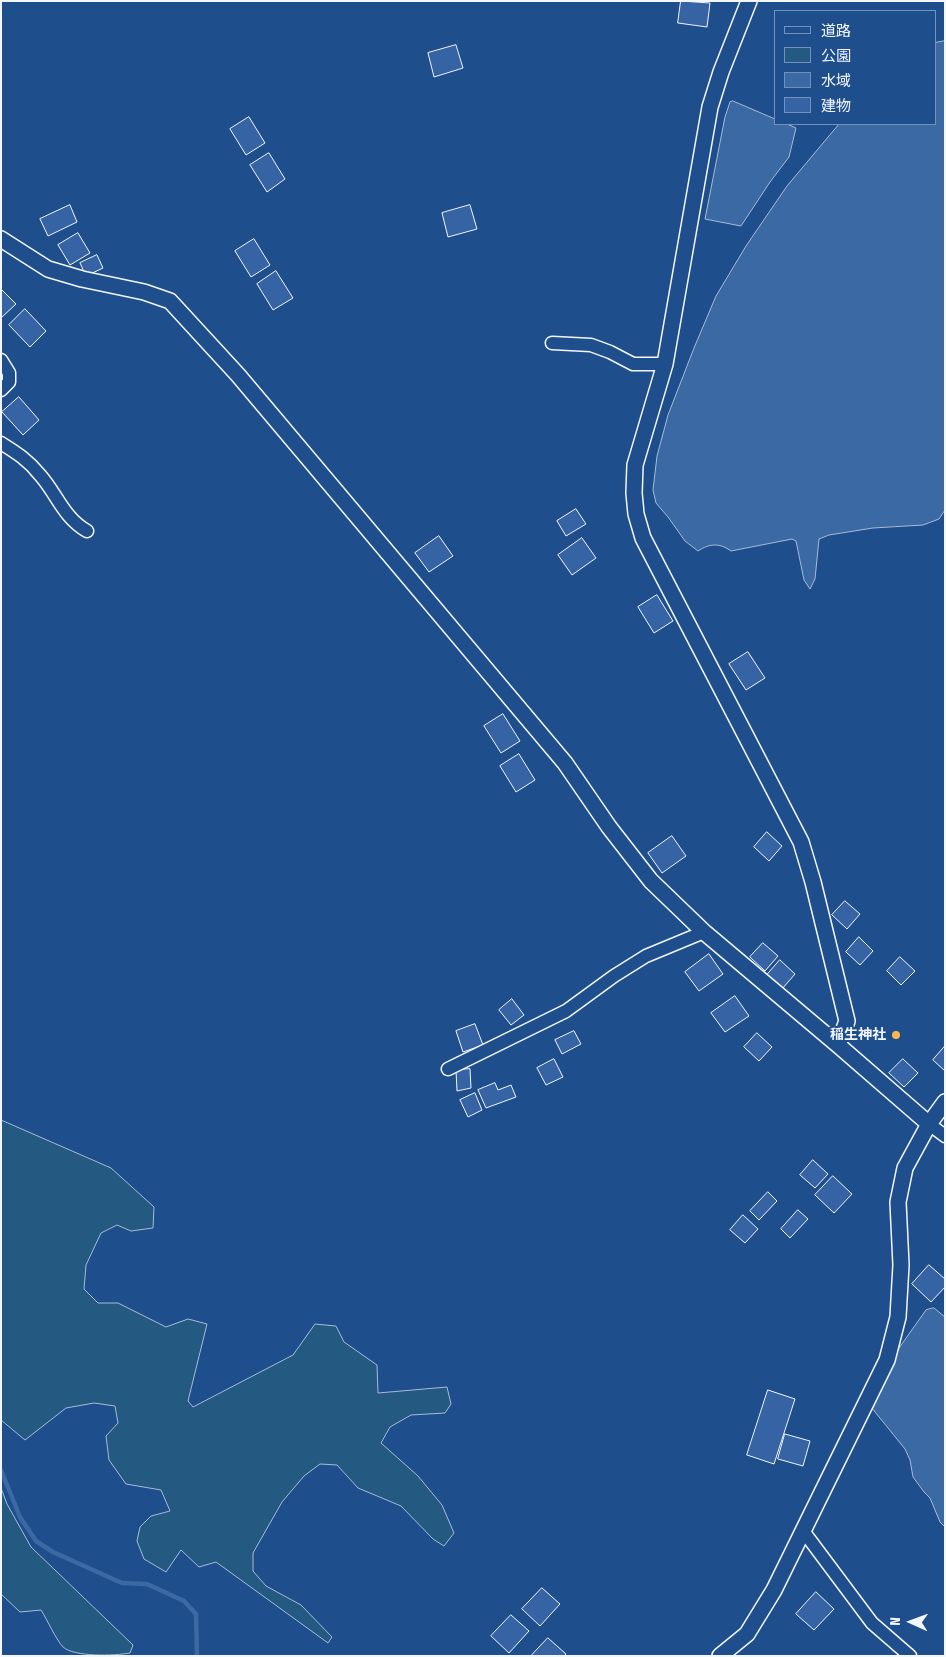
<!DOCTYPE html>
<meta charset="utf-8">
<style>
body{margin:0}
#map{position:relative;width:946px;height:1657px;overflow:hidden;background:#1f4e8c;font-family:"Fira Sans Condensed","Noto Sans JP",sans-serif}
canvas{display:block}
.frame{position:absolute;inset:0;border:2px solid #f2f6ff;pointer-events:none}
.legend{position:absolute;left:774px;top:10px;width:162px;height:115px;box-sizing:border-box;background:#1f4e8c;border:1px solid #7391ba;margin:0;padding:6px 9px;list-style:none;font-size:15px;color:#f2f6ff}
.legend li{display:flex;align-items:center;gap:10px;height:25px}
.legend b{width:25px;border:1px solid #7391ba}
.north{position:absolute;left:886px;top:1597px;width:50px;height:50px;-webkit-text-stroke:4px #1f4e8c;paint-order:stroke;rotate:272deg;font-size:14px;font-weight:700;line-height:20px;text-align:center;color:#f2f6ff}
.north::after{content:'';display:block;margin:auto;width:18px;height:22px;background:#f2f6ff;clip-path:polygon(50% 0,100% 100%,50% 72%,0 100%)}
</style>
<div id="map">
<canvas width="946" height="1657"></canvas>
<div class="frame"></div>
<ul class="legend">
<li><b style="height:6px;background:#1f4e8c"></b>道路</li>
<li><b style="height:14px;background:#245a82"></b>公園</li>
<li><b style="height:14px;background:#3b69a3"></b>水域</li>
<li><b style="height:14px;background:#3563a3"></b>建物</li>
</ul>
<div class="north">N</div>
</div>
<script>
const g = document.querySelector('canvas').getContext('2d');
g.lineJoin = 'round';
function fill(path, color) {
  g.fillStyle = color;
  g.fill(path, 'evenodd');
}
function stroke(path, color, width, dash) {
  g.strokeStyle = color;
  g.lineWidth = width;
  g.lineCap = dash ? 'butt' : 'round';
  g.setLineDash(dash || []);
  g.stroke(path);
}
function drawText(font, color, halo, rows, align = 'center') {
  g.font = font + ' "Fira Sans Condensed","Noto Sans JP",sans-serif';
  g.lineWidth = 4;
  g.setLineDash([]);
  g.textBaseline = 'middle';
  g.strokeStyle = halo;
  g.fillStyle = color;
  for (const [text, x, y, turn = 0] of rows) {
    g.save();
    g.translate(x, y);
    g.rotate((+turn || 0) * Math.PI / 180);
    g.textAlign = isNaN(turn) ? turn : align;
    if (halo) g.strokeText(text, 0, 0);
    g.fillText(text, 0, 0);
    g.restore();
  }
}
const green = new Path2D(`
 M1,1120L111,1168L154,1207L153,1228L131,1231L117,1225L101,1233L86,1265L84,1289L98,1303H118L166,1327L188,1319L207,1324L188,1401L193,1407L293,1355L315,1324L336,1326L344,1342L377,1365L378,1393L447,1387L451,1404L445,1413L411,1415L390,1427L381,1443L418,1476L442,1505L454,1533L444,1546L433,1539L401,1506L358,1488L337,1465L320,1464L304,1476L282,1502L253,1553V1571L266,1586L301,1605L332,1637L328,1643L216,1562L199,1567L181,1550L166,1572L144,1559L137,1541L140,1527L151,1516L170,1511L161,1490L126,1484L109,1460L106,1436L118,1423L115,1406L94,1403L66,1408L25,1440L1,1420Z
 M1,1488L7,1504L31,1547L133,1645L130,1653C114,1656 74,1657 63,1647C55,1638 48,1621 41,1610L20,1612L1,1594Z`);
fill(green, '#245a82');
stroke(green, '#a8bbd7', 1);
const water = new Path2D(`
 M945,41V510L939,519L923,525L873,528L829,535L819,539L815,579L810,589L804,580L796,541L792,539L731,551C720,543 710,543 698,551L685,541L668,517L656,503L653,490L657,456L668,415L694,348L716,296L746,246L787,186L839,124H935V43Z
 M733,101L775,119V124H787L796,128L789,157L770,182L741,226L705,219L725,117L730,102Z
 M934,1308L945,1317V1527L940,1522L930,1498L924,1492L913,1477L910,1460L905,1449L871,1407L899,1348L926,1310Z`);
fill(water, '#3b69a3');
stroke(water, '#a8bbd7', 1);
stroke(new Path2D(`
 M1,1470L20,1517L36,1541L53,1552L122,1583L147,1584L184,1601L196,1614L197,1656`), '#3b69a3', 4.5);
const building = new Path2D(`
 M681,1L710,3L707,27L678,23Z
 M456,45L463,68L434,77L428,53Z
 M249,117L265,143L246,155L230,129Z
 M269,153L285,179L267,192L250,165Z
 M70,205L77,222L48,236L40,219Z
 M470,205L477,229L448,237L442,213Z
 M78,233L90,253L70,265L58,245Z
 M254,239L270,265L251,277L235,251Z
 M97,255L103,268L86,276L80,263Z
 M276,271L293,298L273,310L257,284Z
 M1,289L16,304L1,318Z
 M25,309L46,331L30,347L9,325Z
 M19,397L39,420L23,435L2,412Z
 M576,509L586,524L566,536L557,521Z
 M439,536L453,556L429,572L415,553Z
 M582,538L596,558L572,575L558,555Z
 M657,595L673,621L654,633L638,607Z
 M748,652L765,678L746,690L729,664Z
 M503,714L520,741L501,753L484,726Z
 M519,754L535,780L516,792L500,766Z
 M767,832L782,846L769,861L754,847Z
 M672,836L686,856L662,873L648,853Z
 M845,901L860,914L847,929L832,915Z
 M859,937L873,951L860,965L846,952Z
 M763,943L778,956L765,971L750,957Z
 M709,954L723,974L699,991L685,972Z
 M900,957L915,971L901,985L887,971Z
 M780,960L795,974L782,989L767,975Z
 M735,996L749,1016L725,1032L711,1013Z
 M512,999L524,1015L511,1025L499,1010Z
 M475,1024L483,1045L463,1052L456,1031Z
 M574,1031L581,1044L562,1054L555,1040Z
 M757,1033L772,1047L759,1061L744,1047Z
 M945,1046V1071L933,1060Z
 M554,1059L563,1077L546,1085L537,1068Z
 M903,1059L918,1073L904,1087L889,1073Z
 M470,1069L471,1088L457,1091L456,1070Z
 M495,1083L498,1090L511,1085L516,1097L486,1108L478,1090Z
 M475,1093L482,1110L468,1117L460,1100Z
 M813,1160L828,1174L815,1188L800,1175Z
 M833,1176L852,1194L834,1213L815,1195Z
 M768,1192L777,1201L759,1220L750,1211Z
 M798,1210L808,1219L790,1238L781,1229Z
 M743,1215L758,1229L745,1243L730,1230Z
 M929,1265L945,1279V1287L931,1302L912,1284Z
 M768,1390L795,1399L774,1464L747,1455Z
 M785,1434L810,1441L803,1466L778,1459Z
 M542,1588L560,1604L540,1626L522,1609Z
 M816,1592L834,1609L814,1630L796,1614Z
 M511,1615L529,1631L509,1653L491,1636Z
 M548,1638L566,1654L564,1656H531Z`);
fill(building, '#3563a3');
stroke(building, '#f2f6ff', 1);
const minor = new Path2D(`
 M552,343L591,345L610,352L633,364H665
 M1,360L9,373V382L1,390
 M1,443C17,453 28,460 40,475C57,494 63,517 87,531
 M448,1069L566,1011L614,976L646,956L704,932
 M929,1124L945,1136
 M804,1532L872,1623L910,1656`);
const tertiary = new Path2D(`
 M749,1L721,72L710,107L665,364L635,465L634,493L636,514L643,538L801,842L813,882L847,1021L838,1045
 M1,239L48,269L82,279L144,292L170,301L238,375L565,763L609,827L651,881L704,932L838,1045L929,1124
 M720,1656L747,1634L774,1590L887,1360L898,1317L901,1265L898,1202L905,1168L929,1124L945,1102`);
stroke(minor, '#f2f6ff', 15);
stroke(tertiary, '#f2f6ff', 18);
stroke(minor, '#1f4e8c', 12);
stroke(tertiary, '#1f4e8c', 15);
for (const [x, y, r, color] of [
 [896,1035,5,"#ffb74d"]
]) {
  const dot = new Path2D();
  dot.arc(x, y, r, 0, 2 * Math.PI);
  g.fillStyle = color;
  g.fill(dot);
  stroke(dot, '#1f4e8c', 2);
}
drawText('bold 14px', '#f2f6ff', '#1f4e8c', [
 ["稲生神社",886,1035]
], 'right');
</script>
